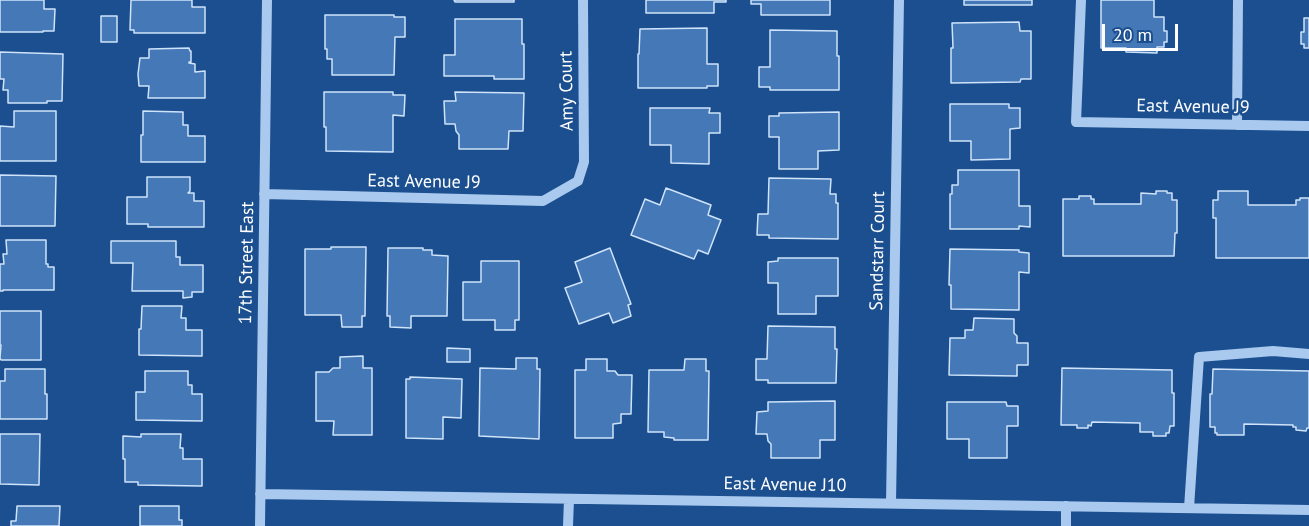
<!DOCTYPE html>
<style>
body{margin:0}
#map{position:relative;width:1309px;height:526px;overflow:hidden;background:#1b4f8f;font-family:"PT Sans",sans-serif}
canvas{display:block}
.scale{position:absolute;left:1102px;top:24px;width:76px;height:27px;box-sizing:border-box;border:3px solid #fff;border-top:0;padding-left:8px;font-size:18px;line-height:21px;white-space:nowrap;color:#fff;-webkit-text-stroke:4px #1b4f8f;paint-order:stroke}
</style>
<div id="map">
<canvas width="1309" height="526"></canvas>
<div class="scale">20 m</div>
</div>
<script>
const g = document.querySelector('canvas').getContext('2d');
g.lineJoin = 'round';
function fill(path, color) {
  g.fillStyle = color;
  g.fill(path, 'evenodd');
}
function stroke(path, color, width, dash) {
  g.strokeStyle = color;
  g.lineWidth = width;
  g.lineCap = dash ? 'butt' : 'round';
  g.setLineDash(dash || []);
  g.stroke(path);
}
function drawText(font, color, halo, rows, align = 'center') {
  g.font = font + ' "PT Sans",sans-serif';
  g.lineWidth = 5;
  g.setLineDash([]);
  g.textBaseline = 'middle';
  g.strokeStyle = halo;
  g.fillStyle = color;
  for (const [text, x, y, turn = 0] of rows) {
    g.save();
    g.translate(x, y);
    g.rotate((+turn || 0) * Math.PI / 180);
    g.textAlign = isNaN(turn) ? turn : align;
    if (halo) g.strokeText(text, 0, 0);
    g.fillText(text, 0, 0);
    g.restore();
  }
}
const building = new Path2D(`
 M0,0H44V9H55L54,31H43V32H0Z
 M131,0H192V7H205V33H134V30H130Z
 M454,0H514V2H455Z
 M646,0H726V2H714V13H646Z
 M751,0H830V15H761V4H751Z
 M964,0H1032V5H964Z
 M1101,0H1154V17H1164V31H1167V42H1164V47H1157V53L1126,52V48H1101Z
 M325,15H394V17H405V37H395L394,75H332V59H327V49H325Z
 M101,16H117V42H101Z
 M1304,18H1309V48H1304V44H1301V32H1304Z
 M455,19H522V44H524V79H494V76H444V55H455Z
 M1019,22L1020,31H1031V79H1021L1020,82L951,83V48H953L952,23Z
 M707,28V64H718V86H707V88H638V54H639L640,29Z
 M770,30L837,31V56H839V90H770V87H759V67H770Z
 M189,48L190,51H191V62H189V63L195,64V72L205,71V98H148L149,86H139L138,74L140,58H149V49Z
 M0,52L63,54L62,101H47V103H8V90H3L4,79H0Z
 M324,92H393V95H405L404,116L393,115V152L326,151V127H324Z
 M455,92L524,93L523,131H509L508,149H459V135L456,131L455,124H445L444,101H456Z
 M950,104H1009V108H1020V128L1010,129V159L971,160V141H950Z
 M650,108H710L709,113H720V133H709V164L671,163V145H650Z
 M14,111H56V161H0V126L14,127Z
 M143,111L183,112V125H188V136H205V162H141V135H143Z
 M839,112V150L818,151V169H779V137H769V116H779V113Z
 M958,170H1019V206H1030V227L1019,226V229H950V194H952V185H958Z
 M0,175L56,176L55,226H0Z
 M147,177H190V191L188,193H194V201H204V227H148V224H127V197H147Z
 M769,178L831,179L830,194H836V203H838V239L769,238V235H757L758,214H768Z
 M666,188L711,205L708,215L721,220L708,254L698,250L694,259L631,235L645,199L660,205Z
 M1156,191H1167V193H1172V200H1177V233H1175L1174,256H1063V199H1079V196H1091V199H1094V204H1141V193L1156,194Z
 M1218,191H1248V205H1296V200H1300V198H1309V258H1216V218H1213V200H1218Z
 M6,240H46V264H48V267H54V290H3V291H0V264H4L3,254H7Z
 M111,241H176V257H180V265H203V292H192V297L183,298V291H132L133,263H111Z
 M331,247H366L365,316H362V327H342L341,315H305V249H331Z
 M388,248H423V250H432V255L448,256L447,316H411V328L390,327V316H387Z
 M610,248L631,304L628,305L631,316L613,323L609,313L579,324L565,288L582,282L575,262Z
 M950,249L1019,250V252L1029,253V273L1019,272V310L951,309V285H949Z
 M778,258H838V296H816V314H778V283H768V262L778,261Z
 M481,261H519V320H515V330H495V320H463V282H481Z
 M142,306H182L181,318H186V330H202V356L139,355V329H141Z
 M0,311H41V360H1L0,358L1,345H0Z
 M974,318L1014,319V333L1017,336V343H1028V365H1017V376L949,375L950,338H965V330H973Z
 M768,326L835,327V349H837L836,383H768V380H756V359H767Z
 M447,348L470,349V362H447Z
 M363,356V368H372V435H333L334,421H316V372H329L333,368H340V357Z
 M516,358H537V369H540L539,439L479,436L480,368L516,369Z
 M586,359H607V371H615L618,375H632L631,414H621V423L613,424V438H575V370H586Z
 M685,359H706V371H709L708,440H674V438L664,437V432H648L649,370H684Z
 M1062,368L1172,370V393H1174V426H1170L1169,433H1166V436H1153V432H1140V423L1092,422L1091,426L1088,425V428H1077V425H1061Z
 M5,369H45V394H47V419H0V381H5Z
 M1213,369L1309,371V428H1307L1306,431L1296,430V427H1293V425L1244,424V435H1217V433H1215V427H1210V394H1212Z
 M145,371H188V385H192V394H202V421L136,420V392H145Z
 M410,377L462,379L461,418L443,417V439L406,438V379H410Z
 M835,401V440H820V458H771V444L768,441L767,434H756L757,412L768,411V402Z
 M947,402H1006L1007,406H1018V426H1007V458H969V439H947Z
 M0,434H40L39,485L0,484Z
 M141,434H181L180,448H183V459H202V486L138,485V482H125V459H123V436L141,437Z
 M17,506H60L59,526H11V521H16Z
 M140,506H179V520H182V526H140Z`);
fill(building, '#4478b7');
stroke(building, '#cfe3fa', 1.5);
stroke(new Path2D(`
 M1081,0L1076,122L1309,126
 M1237,125L1238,0
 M264,194L543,201L578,181L584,162L583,0
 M260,494L1309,510
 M891,503L899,0
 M1066,506V526
 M1189,508L1199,357L1273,351L1309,354
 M260,526L267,0
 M568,526L569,499`), '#a9c9ee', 10);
drawText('18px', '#fff', '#1b4f8f', [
 ["Amy Court",567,91,-91],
 ["East Avenue J9",1193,107,1],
 ["East Avenue J9",424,182,1],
 ["Sandstarr Court",878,251,-89],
 ["17th Street East",247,263,-89],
 ["East Avenue J10",785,485,1]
]);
</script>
